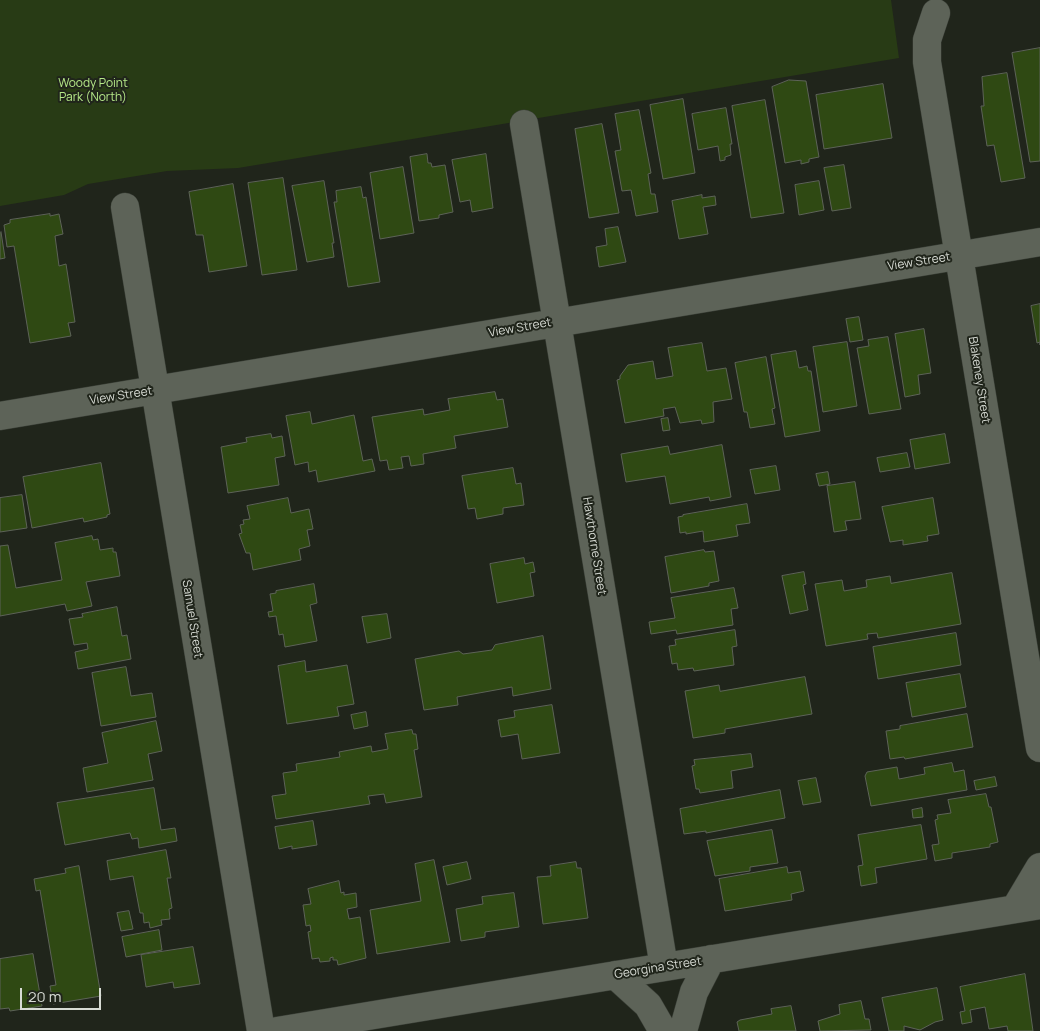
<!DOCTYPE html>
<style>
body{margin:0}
#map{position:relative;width:1040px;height:1031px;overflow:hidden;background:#20251b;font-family:Manrope,sans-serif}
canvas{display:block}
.scale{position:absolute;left:20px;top:988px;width:81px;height:22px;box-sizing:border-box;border:2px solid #d7dbd4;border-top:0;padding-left:6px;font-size:15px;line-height:18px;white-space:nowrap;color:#d7dbd4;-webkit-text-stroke:4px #20251b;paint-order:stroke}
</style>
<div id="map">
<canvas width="1040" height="1031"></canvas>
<div class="scale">20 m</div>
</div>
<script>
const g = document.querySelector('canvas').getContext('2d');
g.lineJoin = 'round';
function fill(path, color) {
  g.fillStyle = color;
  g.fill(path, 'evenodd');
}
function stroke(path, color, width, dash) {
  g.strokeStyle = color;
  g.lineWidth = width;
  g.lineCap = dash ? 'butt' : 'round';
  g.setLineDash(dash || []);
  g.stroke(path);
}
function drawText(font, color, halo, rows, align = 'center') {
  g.font = font + ' Manrope,sans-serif';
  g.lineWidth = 4;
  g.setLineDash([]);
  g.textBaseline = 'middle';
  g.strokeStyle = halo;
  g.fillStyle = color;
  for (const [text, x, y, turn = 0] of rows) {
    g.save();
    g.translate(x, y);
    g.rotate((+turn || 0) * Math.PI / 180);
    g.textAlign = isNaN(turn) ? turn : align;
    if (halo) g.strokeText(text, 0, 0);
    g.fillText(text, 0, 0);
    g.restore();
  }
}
fill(new Path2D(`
 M0,0H891L899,58L238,168L167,171L88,184L64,195L0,206Z`), '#283b15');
const building = new Path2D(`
 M1040,48V161L1030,162L1012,53Z
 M1007,73L1025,178L1001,182L994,145L987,146L981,106H984L982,77Z
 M789,80L806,81L819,157L809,159V162L801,164V160L785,163L772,87Z
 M883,84L892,138L824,149L816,95Z
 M683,99L695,173L663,179L650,105Z
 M765,100L784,213L751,218L732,106Z
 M726,108L732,144H730L731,155L725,157V160L720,161L718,146L698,150L692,114Z
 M639,110L651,173L648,174L651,194H655L658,212L636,216L631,190L622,191L615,151L621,150L615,114Z
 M602,124L619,213L589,218L575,129Z
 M427,154L428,163H431L432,167L445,165L453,212L439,215V218L419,221L410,157Z
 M486,154L493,208L472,212L470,200L460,202L452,160Z
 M844,165L851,208L832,211L824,168Z
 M403,167L414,233L380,239L370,173Z
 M283,178L297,270L262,275L248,183Z
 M324,181L334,243H332L334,257L307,262L292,186Z
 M819,181L824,210L799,215L795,185Z
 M233,184L247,266L209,272L203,235H196L189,192Z
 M361,187L363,198L366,197L380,282L348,287L334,202H337L336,191Z
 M702,195V198L715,196L716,205L703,207L708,234L679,239L672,201Z
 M50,214V216L59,214L63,234L55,236L59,266L66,264L75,322L68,323L71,336L30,343L14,246L7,247L4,225L10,223V220Z
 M618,227L626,262L599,267L596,247L607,245L605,229Z
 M1,232L5,258L0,259V233Z
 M1040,304V345V342L1037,343L1031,306Z
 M859,317L863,340L850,342L846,319Z
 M924,329L931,373L918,375L920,394L905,397L895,334Z
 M888,337L901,409L869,414L857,348L869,346L868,340Z
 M847,342L857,406L823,412L813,347Z
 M702,343L707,371L726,368L732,399L713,402L714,422L702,424L701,420L680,423L675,407L663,409L664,416L625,423L617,380L620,379V376L628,365L653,361L656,379L673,376L668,348Z
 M796,351L799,368L807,366L808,371H811L820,431L785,437L771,355Z
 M766,357L775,408L772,409L775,424L750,428L747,412H744L735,363Z
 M495,392L497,400L503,399L508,427L454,436L456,448L423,454L424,464L411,466L409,456L401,457L403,468L389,470L387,460L380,461L372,417L423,409L424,415L450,410L448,399Z
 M310,412L312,424L354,415L363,461L372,459L375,471L318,482L316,470L309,472L308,462L295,465L286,416Z
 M668,418L670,430L663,431L661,419Z
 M271,434L272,438L282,436L285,456L275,458L279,485L228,493L221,447L247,442L246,438Z
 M945,434L950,463L915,469L910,440Z
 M722,445L731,497L710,501L709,497L670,504L665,476L626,482L621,454L668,446L670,454Z
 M907,453L910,467L880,472L877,458Z
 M101,463L110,514L107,515V517L84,522L83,518L32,528L23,477Z
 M776,466L780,490L755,494L750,470Z
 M513,468L516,484L521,483L524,505L503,508V514L477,519L475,508L468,509L462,476Z
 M828,472L830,484L819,486L816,474Z
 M855,482L861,519L845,521L847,530L834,532L827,486Z
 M22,495L27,528L0,532V498Z
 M288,498L291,513L309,509L313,529L307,530L310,546L299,549L301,560L253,570L250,553H246L239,534L242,533L240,525L244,524L243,520L250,519L247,506Z
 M933,498L939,534L927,536L928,541L903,545V540L890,542L882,507Z
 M747,504L750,523L736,525L738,536L704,542L703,531L686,534V532L680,533L678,517L683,516V515Z
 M92,536L93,540L98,539L100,550L113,548V552H116L120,576L86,582L92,606L67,611L65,604L0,616V546L8,545L16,588L62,580L55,543Z
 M704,550L705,552L714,551L719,581L709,583V586L671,593L665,557Z
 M524,558L525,564L533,562L535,572L530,573L534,596L497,603L490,564Z
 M804,572L806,584L803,585L808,610L790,614L782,576Z
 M952,573L961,624L878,638L877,633L867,634L868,639L826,646L815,584L842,580L844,591L867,587L866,580L890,576L891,583Z
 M314,584L317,603L310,605L317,641L285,647L283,634L279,635L276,616L269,617L268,612L273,611L270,594L276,593V591Z
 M734,588L738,608L731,609L733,625L677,634L676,630L651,634L649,622L675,618L671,598Z
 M117,607L122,636L127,635L131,659L78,669L75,652L88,649L87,643L74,645L69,619L83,617L82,614Z
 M387,614L391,638L367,643L362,617Z
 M735,630L737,646L732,647L734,665L694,671L693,668L678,670L677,663L672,664L669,646L676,645L675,640Z
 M956,633L961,665L878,679L873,647Z
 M543,636L551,689L513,696L512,687L457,697L458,705L424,710L415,659L459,651L463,654L492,650L495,645Z
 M305,661L306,672L347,665L354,704L337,707L339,716L287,724L278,666Z
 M126,667L131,696L152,693L156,717L101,726L92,673Z
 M960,674L966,707L912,717L906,683Z
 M805,677L812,714L725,729V733L693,738L685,691L719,685L720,691Z
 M552,705L560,753L522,759L518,734L501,737L498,720L515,717L514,711Z
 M366,712L368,726L354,729L351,715Z
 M967,714L973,747L905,759L904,757L890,759L886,731L900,729V726Z
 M156,721L162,751L148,754L153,780L87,792L83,768L108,763L102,733Z
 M412,730L413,734H416L418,749L414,750L422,797L386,803L384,794L368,796L370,804L276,819L272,796L286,794L283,773L297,771L296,764L340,757L339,752L371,746L372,752L388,749L385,734Z
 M751,754L753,767L731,771L733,788L700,793L699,789H696L692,766L695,765L694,760Z
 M952,763L954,772L964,770L967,790L871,806L865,776L867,772L897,767L899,779L925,774L924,768Z
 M995,777L997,786L976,790L974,781Z
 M816,778L821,802L803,805L798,781Z
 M154,788L161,830L175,828L177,841L139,848L138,838L132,839L130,833L65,845L57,803Z
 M780,790L785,818L706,833V831L684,834L680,809Z
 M986,794L989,807H991L998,842L990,844V847L952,853V858L935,861L932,845L939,844L935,820L938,819L937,815L951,813L948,800Z
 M922,808L923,817L913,818L912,810Z
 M313,821L317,845L292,849V846L279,849L275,827Z
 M921,825L927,859L875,868L877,883L861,886L858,866L863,865L858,835Z
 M772,830L778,863L750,867V871L715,876L707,841Z
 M166,850L171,878H167L172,908L169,909L170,919L161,920L162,925L150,928L149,922L144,923L143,913H140L133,876L110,880L107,861Z
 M434,860L450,942L377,954L370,910L421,901L415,864Z
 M467,862L471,879L447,885L443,867Z
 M576,862L577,868H581L588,918L543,924L537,877L551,876L550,866Z
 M79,866L101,996L53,1004L50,986L56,985L40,890L36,891L34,879L66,873L65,869Z
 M787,867L788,873L800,871L804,891L791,894L792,900L725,911L719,879Z
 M339,881L341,893L344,892V895L356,893L357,907L347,909L349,919L360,917L366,958L338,965L337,960H333V957L330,958V961L320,962L319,958L312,959L308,932L311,931L310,925L306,926L303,905L311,904L308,889Z
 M514,893L519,927L485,932V937L461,941L456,909L483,904L482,897Z
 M129,911L133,929L121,931L117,913Z
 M159,930L162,950L126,957L122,937Z
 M193,947L200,984L174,988L173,982L146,987L141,955Z
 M33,954L42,1006L10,1011L9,1008L0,1009V959Z
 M1025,974L1033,1031H1008L1007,1026L989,1029L985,1007L970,1010L972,1022L962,1024L960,1012L965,1011L960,987Z
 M937,988L943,1020L935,1022L920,1030L904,1026V1031H889L882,998Z
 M861,1001L865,1019H869L871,1030L820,1031L818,1021L840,1014L839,1005Z
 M791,1006L796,1031H739L737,1022L740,1020L772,1014L771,1009Z`);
fill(building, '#2f4913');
stroke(building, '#5d6358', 1);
const minor = new Path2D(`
 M936,13L927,40V62L1040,748
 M524,124L664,967
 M125,207L261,1031
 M0,416L1040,242
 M1015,909L1040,867
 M615,975L648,1005L663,1031
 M277,1031L1040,905
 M683,1031L694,992L711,959`);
stroke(minor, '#3a3f37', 29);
stroke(minor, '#5d6358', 28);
drawText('12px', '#b5e888', '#20251b', [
 ["Woody Point",93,84],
 ["Park (North)",93,98]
]);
drawText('12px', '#d7dbd4', '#20251b', [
 ["View Street",919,262,-9],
 ["View Street",520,328,-10],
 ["Blakeney Street",979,380,81],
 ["View Street",121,396,-9],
 ["Hawthorne Street",594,546,81],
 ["Samuel Street",192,619,81],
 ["Georgina Street",658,968,-9]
]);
</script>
